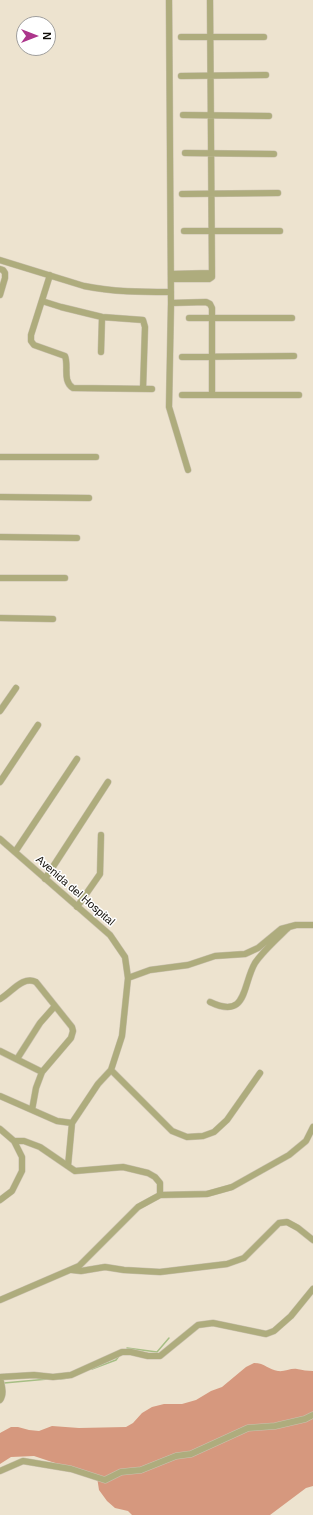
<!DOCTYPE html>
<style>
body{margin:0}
#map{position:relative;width:313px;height:1515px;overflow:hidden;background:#ede3cf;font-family:Arial,sans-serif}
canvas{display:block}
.north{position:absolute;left:16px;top:16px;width:40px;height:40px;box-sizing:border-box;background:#fff;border:1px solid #9f9e9c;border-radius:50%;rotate:90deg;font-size:11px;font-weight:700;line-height:16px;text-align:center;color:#100d07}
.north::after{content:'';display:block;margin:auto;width:14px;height:18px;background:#ac358b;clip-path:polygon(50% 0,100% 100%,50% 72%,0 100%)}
</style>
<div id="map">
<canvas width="313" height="1515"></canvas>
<div class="north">N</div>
</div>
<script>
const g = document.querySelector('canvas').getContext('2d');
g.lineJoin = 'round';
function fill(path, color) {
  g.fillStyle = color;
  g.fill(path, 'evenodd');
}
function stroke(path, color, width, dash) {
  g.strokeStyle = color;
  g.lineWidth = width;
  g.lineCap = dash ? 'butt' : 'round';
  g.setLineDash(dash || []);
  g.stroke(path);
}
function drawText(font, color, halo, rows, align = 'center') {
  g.font = font + ' Arial,sans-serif';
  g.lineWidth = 3;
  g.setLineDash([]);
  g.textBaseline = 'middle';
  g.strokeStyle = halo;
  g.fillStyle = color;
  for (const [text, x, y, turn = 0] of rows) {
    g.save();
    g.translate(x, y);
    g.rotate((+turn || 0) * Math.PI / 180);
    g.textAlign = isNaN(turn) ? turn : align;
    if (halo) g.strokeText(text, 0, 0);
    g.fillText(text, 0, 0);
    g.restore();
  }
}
fill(new Path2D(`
 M254,1363C265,1363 269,1370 278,1371C284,1372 291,1368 297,1369C303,1370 307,1371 313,1371V1486L306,1488L270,1515H132L128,1511L115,1508L107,1501L99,1490L97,1477L34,1456L11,1457L0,1464V1433L11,1427H18L29,1430L39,1431L52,1426L79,1428L126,1427L133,1423L142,1413L152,1407L164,1404H182L196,1400L211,1391L222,1387L246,1367Z`), '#d6987e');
stroke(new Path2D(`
 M127,1348L157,1352L169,1338
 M92,1369L116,1360L119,1356
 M60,1379L68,1378
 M4,1383L48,1379`), '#a6be84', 1.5);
const street = new Path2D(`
 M169,0L171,303L169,407L188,470
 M181,37H264
 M181,76L266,75
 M183,115L269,116
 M185,153L274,154
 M182,194L278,193
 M184,231H280
 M0,260L84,286C113,292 141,292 171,292
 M0,269L3,270L5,273V278L0,295
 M171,274L212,273
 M50,275L31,335V341L34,345L65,356C69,366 62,381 73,388L152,389
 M171,279H209L212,277L210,0
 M42,301L61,307L102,317L143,320L145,327L143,389
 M171,303L206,302L210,304L212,308V395
 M189,318H292
 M101,352L102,317
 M182,357L294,356
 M182,395H299
 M0,457H96
 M0,497L89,498
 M0,537L77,538
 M0,578H65
 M0,618L53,619
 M0,711L16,688
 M0,782L38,725
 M0,839L110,935L125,957L128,978L122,1036L111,1070L98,1084L72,1123L68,1166
 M15,852L77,759
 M45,879L108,782
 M77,907L100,874L101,835
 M128,978L150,970L188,965L215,956L245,954L258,948L281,929L296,925H313
 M0,999C11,993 23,975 36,982L72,1027L73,1031L71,1038L42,1072L36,1088L32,1110
 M210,1002C248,1020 242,985 255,963C263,951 279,937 289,927
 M0,1051L42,1072
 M17,1059L40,1023L55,1006
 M111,1070L172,1131L187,1137L203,1136L214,1132L227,1120L260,1073
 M0,1096L57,1121L72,1123
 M0,1129L14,1141L22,1157V1171L12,1191L0,1200
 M14,1141H24L40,1147L75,1171L123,1167L148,1173L155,1177L160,1183V1195
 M72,1270L81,1271L105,1267L124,1270L160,1272L227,1264L244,1258L279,1223L287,1222L298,1228L313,1240
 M0,1300L79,1266L138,1207L160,1195L207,1194L232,1187L289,1155L306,1141L313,1127
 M0,1377L34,1375L53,1377L71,1375L122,1352H131L148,1356H160L198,1325L213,1323L266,1334L274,1331L291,1316L313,1289
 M0,1400C5,1393 1,1384 0,1377
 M0,1471L23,1461L71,1469L105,1480L121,1472L141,1470L176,1456L191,1454L248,1428L275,1426L305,1419L313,1415`);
stroke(street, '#cac1af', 7);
stroke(street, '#aeac7d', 6);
drawText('11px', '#100d07', '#fff', [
 ["Avenida del Hospital",75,891,41]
]);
</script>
